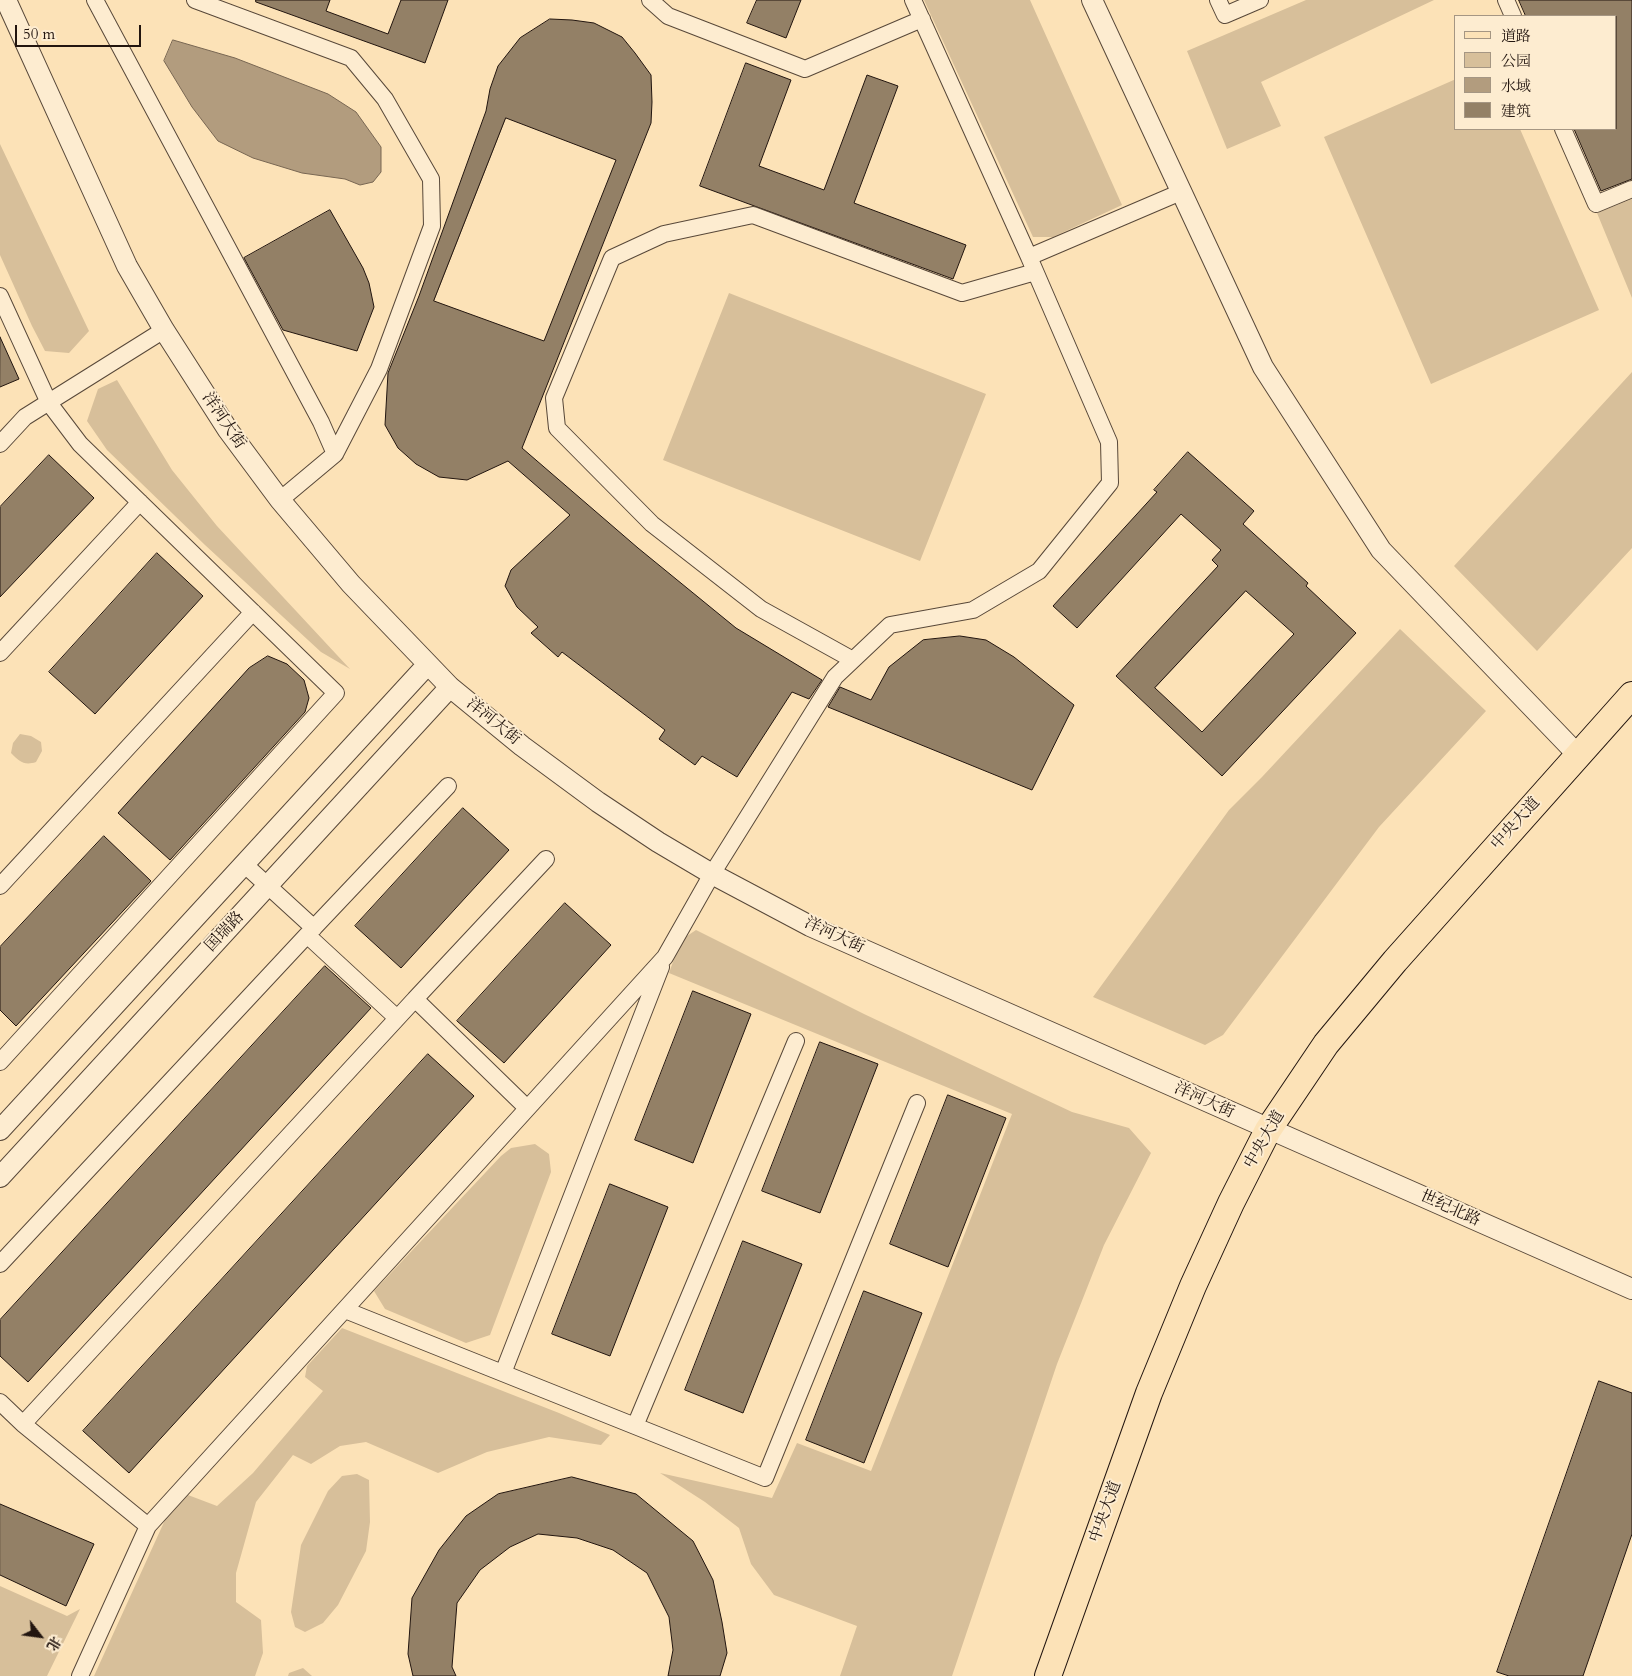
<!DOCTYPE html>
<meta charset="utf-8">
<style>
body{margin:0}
#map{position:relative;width:1632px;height:1676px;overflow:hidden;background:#fce2b7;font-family:Cardo,"Noto Serif SC",serif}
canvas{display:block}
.legend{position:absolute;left:1454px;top:15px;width:162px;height:115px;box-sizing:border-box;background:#fdecd0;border:1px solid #a59683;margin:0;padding:6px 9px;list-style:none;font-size:15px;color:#22150f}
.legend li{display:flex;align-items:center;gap:10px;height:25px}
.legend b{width:25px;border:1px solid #a59683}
.north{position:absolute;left:15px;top:1611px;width:50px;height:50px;-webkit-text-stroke:4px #fdecd0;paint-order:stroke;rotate:120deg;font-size:14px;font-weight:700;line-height:20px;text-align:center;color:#22150f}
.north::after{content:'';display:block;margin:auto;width:18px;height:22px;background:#22150f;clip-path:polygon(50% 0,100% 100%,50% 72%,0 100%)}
.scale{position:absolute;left:15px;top:25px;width:126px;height:22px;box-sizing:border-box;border:2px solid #22150f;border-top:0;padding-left:6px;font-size:15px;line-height:18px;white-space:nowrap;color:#22150f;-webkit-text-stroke:4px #fdecd0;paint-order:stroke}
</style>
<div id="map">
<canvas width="1632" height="1676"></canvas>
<ul class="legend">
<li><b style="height:6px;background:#fce2b7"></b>道路</li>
<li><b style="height:14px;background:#d7bf9a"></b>公园</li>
<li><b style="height:14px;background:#b29c7e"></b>水域</li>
<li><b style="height:14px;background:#938066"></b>建筑</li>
</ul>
<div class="north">北</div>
<div class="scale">50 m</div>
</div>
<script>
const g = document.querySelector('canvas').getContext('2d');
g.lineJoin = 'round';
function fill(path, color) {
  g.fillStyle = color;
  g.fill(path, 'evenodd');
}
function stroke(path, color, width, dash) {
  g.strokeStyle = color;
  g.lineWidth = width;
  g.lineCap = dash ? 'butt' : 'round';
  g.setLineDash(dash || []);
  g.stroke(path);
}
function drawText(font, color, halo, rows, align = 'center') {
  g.font = font + ' Cardo,"Noto Serif SC",serif';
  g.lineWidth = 4;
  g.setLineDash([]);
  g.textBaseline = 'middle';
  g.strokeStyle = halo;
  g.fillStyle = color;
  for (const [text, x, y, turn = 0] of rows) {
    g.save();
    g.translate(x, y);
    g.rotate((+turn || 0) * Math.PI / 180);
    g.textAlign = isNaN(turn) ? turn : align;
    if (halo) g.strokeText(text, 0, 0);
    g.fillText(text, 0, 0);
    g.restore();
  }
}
fill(new Path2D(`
 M924,0H1030L1122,205L1053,237H1033Z
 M1306,0H1434L1261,82L1281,126L1227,149L1187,51Z
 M1456,79V129H1520L1599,310L1431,384L1324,137Z
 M0,144L89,331L69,353L45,351L32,326L0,255Z
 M1632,199V298L1597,213Z
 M729,293L986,394L920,561L663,460Z
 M1632,372V548L1537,651L1454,566Z
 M117,380L172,470L217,526L350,669L321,652L205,545L107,450L87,421L98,389Z
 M1400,629L1486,711L1379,827L1223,1035L1205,1045L1093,997L1229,810L1262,777Z
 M20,734L31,736L41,742L42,751L36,762C24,766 19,761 11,753L13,743Z
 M696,930L864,1014L1072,1112L1129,1128L1151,1153L1104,1245L1057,1364L952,1676H840L857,1626L774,1595L751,1564L739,1528L705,1502L660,1473L772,1498L797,1443L871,1471L1012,1114L669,973L681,940Z
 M535,1144L549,1154L551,1172L490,1335L466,1343L385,1309L374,1291L501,1156L511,1148Z
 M342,1328L559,1413L610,1435L601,1445L549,1437L487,1452L438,1473L366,1442L340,1446L311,1464L293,1455L256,1502L236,1573V1602L261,1620L263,1653L255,1676H94L170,1509L188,1495L217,1506L253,1473L323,1391L305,1377L307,1366Z
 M357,1474L369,1480L370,1522L366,1551L338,1605L323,1623L305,1632L295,1627L291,1612L301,1545L328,1491L342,1476Z
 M0,1586L67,1616L80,1609L47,1676H0Z
 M303,1668L312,1676H288L289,1673Z`), '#d7bf9a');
const water = new Path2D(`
 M173,40L235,58L328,94L356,112L381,147V172L373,182L360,185L345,179L302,173L253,158L218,141L192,107L164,61Z`);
fill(water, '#b29c7e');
stroke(water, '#786652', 1);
const building = new Path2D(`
 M256,0H330L326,11L388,34L401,0H448L425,63L256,2Z
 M757,0H801L786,38L747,23Z
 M1519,0H1632V179L1601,191L1574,129H1616V16H1526Z
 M550,19L572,20L594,23L622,37L635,53L651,75L652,102L651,123L522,448L638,548L736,628L822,680L809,699L792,692L737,777L702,756L695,765L659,739L665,730L562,652L558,657L531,633L538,627L517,607L505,586L511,570L570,515L508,461L467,480L439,477L416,464L398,448L385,425L388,373L419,296L486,111L490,89L498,66L520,38ZM506,118L616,160L544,341L434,301Z
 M746,63L791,80L759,166L824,190L867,75L898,86L854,203L966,245L953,279L700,186Z
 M330,210L363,268L369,283L374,307L357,351L283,330L244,258Z
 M0,337L19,379L0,387Z
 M1188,452L1254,511L1243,524L1308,583L1306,586L1356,633L1222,776L1116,676L1218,566L1212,560L1221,550L1181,514L1077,628L1053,606L1157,492L1154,490ZM1246,591L1294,634L1202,732L1155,688Z
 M49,455L94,498L0,597V507Z
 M157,553L203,596L95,714L49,672Z
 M960,636L986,640L1014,657L1074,705L1032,790L828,707L840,687L871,700L889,667L923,640Z
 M268,656L287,664L304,680L309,698L305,712L170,860L118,813L249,668Z
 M463,808L509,850L401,968L355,926Z
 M104,836L151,881L16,1026L0,1010V947Z
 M565,903L611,945L504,1063L457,1021Z
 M325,966L371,1008L28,1382L0,1356V1320Z
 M693,991L751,1014L693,1163L635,1140Z
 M820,1042L878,1064L820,1213L762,1191Z
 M428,1054L474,1096L129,1473L83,1431Z
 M948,1095L1006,1118L948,1267L890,1244Z
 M610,1184L668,1207L610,1356L552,1334Z
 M743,1241L802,1264L743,1413L685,1390Z
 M864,1291L922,1313L864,1463L806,1440Z
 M1599,1381L1632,1393V1534L1583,1676H1509L1497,1672Z
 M572,1477L636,1494L693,1541L713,1580L722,1622L727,1653L720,1676H668L673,1650L669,1617L647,1573L613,1550L577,1538L538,1534L510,1547L480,1570L457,1603L452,1667L456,1676H413L408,1654L412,1598L439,1550L466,1516L498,1494Z
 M0,1504L94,1544L66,1606L0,1575Z`);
fill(building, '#938066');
stroke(building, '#22150f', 1);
const minor = new Path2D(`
 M95,0L321,422L335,454L280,500
 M195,0L351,58L385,99L431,179L432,226L379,369L335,454
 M650,0L668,16L805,69L922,19
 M913,0L1029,257L1181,192
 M1218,0L1225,15L1260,0
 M1506,0L1513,16
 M1563,129L1596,204L1632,189
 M0,296L49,403L80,444L336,693L0,1062
 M0,444L25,417L164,330
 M0,653L140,502
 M853,660L761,609L652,524L557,428L554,398L612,258L664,234L753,215L962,293L1035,272
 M244,864L314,928
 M0,886L253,612
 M397,1018L307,935L448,786
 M527,1108L415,999L546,859
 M0,1264L307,935
 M345,1310L765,1478L917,1103
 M503,1373L661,967
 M0,1402L23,1424
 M635,1426L796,1041
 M148,1526L23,1424L415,999
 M80,1676L148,1526L665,957L712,874L835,677L890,625L973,610L1039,571L1110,483L1109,442L1029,257`);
const tertiary = new Path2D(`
 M6,0L127,266L164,330L228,430L280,500L351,584L450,687L522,746L598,802L658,842L712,874L810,926L1632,1289
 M1092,0L1263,367L1381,550L1578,755
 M0,1130L428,664
 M0,1177L450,687`);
const primary = new Path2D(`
 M1048,1676L1149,1393L1193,1286L1231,1203L1268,1130L1326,1044L1395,961L1632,695`);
stroke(minor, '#584839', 18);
stroke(tertiary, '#584839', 22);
stroke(primary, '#22150f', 28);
stroke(minor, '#fdecd0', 16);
stroke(tertiary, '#fdecd0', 20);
stroke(primary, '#fce2b7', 26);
drawText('16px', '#22150f', '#fdecd0', [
 ["洋河大街",223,421,56],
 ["洋河大街",493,722,39],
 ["中央大道",1516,824,-48],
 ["国瑞路",225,932,-47],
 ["洋河大街",834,936,25],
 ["洋河大街",1204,1101,24],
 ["中央大道",1265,1140,-60],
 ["世纪北路",1450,1209,24],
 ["中央大道",1106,1512,-70]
]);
</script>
